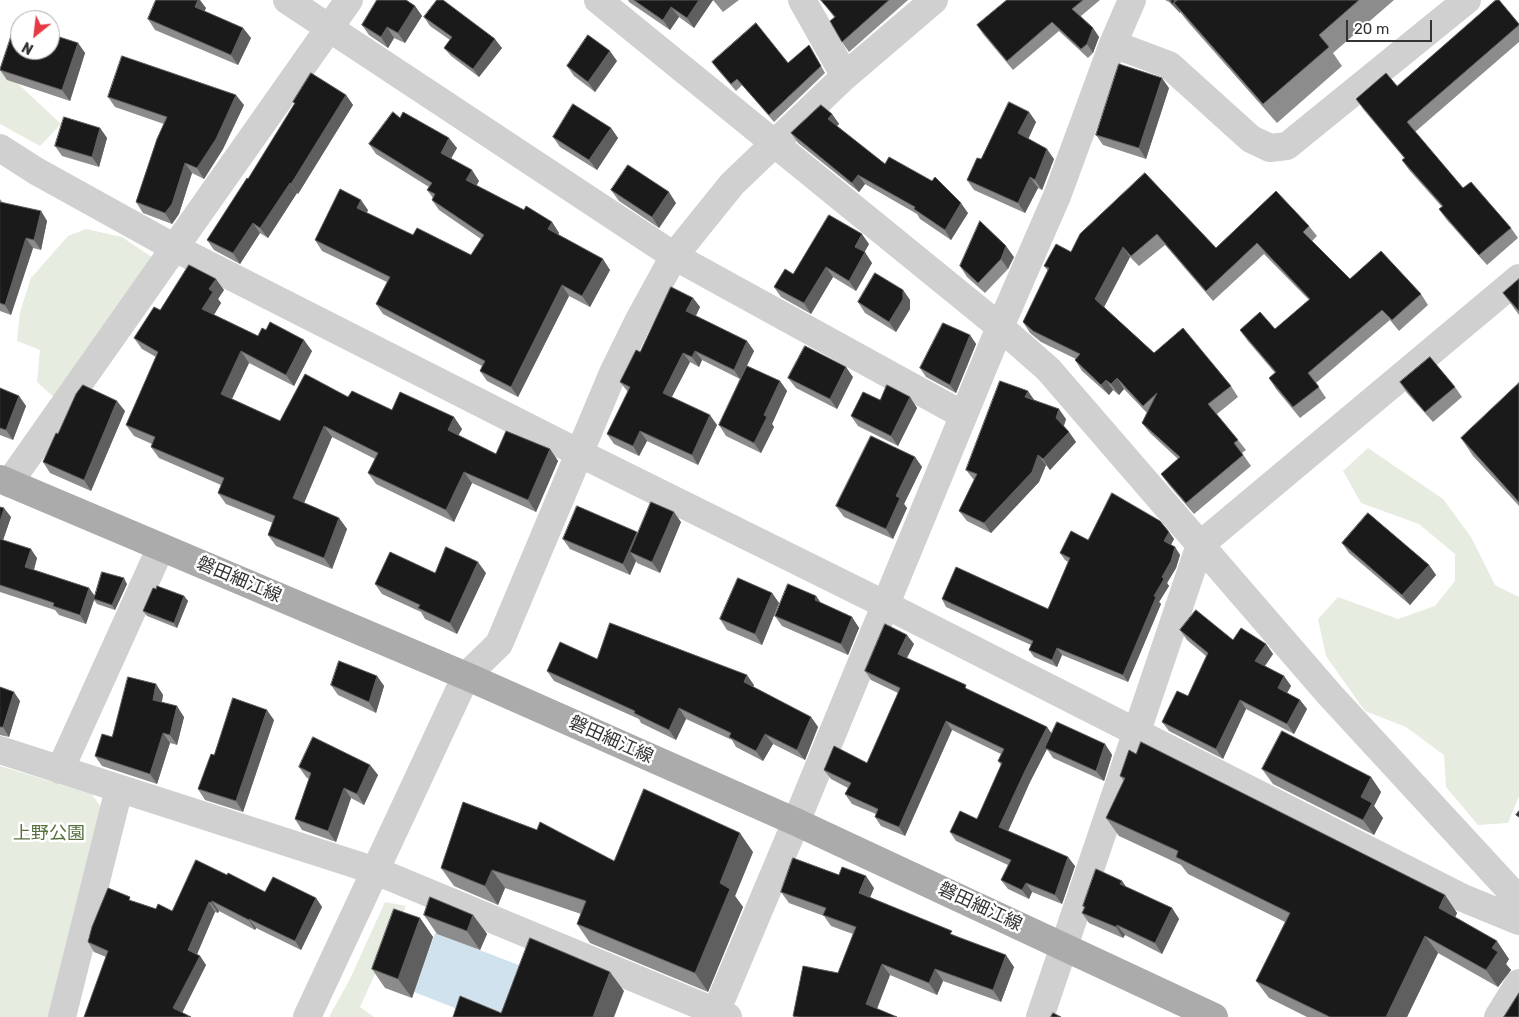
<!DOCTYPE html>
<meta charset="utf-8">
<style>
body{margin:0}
#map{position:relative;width:1519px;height:1017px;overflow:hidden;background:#fff;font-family:Rubik,sans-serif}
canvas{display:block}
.north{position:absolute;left:10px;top:10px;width:50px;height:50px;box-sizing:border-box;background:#fff;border:1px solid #adadad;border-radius:50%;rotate:209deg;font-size:14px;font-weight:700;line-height:20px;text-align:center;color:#333}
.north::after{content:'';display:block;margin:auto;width:18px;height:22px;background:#e63946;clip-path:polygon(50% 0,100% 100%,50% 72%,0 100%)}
.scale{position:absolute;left:1346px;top:20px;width:86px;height:22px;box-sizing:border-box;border:2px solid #333;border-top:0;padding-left:6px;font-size:15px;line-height:18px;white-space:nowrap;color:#333;-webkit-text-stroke:4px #fff;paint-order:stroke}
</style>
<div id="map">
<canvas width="1519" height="1017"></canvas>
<div class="north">N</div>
<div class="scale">20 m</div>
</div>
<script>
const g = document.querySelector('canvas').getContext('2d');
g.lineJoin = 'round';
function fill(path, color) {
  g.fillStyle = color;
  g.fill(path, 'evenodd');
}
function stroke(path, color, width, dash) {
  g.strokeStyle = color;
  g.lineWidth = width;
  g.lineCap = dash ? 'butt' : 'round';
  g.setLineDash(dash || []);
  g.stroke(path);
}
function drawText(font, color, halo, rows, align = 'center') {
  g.font = font + ' Rubik,"Noto Sans JP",sans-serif';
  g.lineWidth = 5;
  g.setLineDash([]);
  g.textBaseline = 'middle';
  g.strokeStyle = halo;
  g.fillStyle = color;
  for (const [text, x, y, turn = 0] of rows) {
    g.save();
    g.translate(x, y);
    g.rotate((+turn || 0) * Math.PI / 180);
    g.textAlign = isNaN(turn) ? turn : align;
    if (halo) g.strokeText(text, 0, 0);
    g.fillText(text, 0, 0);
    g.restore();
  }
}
fill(new Path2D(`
 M0,67L61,124L40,146L0,124Z
 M86,229L122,237L156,260L57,400L37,382L40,350L17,341L20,312L31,278L68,236Z
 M1368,448L1443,499L1471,537L1495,585L1519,597V796L1508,823L1478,825L1446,787L1444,755L1406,727L1365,711L1326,656L1318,619L1338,597L1398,619L1435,606L1455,581V554L1419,524L1361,503L1343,471Z
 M0,766L92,794L104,812L55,1017H0Z
 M385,902L406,906L360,1007L374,1017H329L350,979Z`), '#e6ecdf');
fill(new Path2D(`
 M435,933L537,972L520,1017H478L414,992Z`), '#cfe2ee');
stroke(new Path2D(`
 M287,0L674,256L963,415
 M598,0L1000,327L1048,369L1330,695L1519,900
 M802,0L845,76
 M1113,44L1169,65L1251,139L1270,148L1287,146L1467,0
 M0,148L36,171L175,248L579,453L884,604L1463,898L1519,921
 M9,483L349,0
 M0,750L376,871L728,1017
 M60,770L161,547
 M716,1012L796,822L1000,327L1057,196L1113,44L1132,0
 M62,1017L119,789
 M307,1017L466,676L499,644L613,373L639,320L674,256L732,184L845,76L934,0
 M1040,1017L1200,545L1519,278
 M1498,1017L1519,983`), '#d0d0d0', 28);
stroke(new Path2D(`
 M0,479L466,676L796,822L1214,1017`), '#ababab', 28);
fill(new Path2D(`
 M628,0H739L723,12L713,0L694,28L679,17L670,30L629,2Z
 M821,0H908L849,52L842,42L834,17Z
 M1007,0H1100L1081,16L1093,28L1099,37L1093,53L1088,58L1059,31L1013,70L983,34L977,25Z
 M1165,0H1394L1333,53L1342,66L1277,123L1188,22L1180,12V13L1169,2Z
 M415,6L422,16L405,43L394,38L388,48L369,35L362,25Z
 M206,8L204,11L243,28L251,38L238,65L155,30L148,19Z
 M424,17L502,48L479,77L451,56L444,48L450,40L430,26Z
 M1519,24V42L1415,132L1463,188L1511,228L1518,238L1487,265L1446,219L1439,209L1442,207L1409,170L1402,160L1404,158L1363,109L1356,99L1397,86Z
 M78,43L85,53L70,101L7,80L0,70V69Z
 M809,45L825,73L774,122L742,85L736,91L717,69L712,62L788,63Z
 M617,61L595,92L574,76L567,66Z
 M1169,88L1146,159L1103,145L1096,135Z
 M346,95L353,105L298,194L297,193L268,238L260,233L240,264L214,250L207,240L248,179L295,104L293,102Z
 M108,97L244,105L223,149L204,179L192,173L179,214L172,224L143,213L136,202L164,124L115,107Z
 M1029,112L1036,122L1028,139L1054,159L1042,190L1038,188L1025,213L974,190L967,180L981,159Z
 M832,114L839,124L836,126L885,164L968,213L951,240L920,219L917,214L865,184L859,192L798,143L791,133Z
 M400,118L457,148L451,159L479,181L476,185L524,210L552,222L559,233L558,235L610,270L590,307L569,296L518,397L487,381L480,371L482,366L383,314L376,304L387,282L322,251L315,240L368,210L367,213L413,235L471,255L481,239L439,210L432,200L433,198L427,190L429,187L376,154L369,144Z
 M100,128L107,138L99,167L62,156L55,146Z
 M611,128L618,138L597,170L560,147L553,137Z
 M1145,173L1216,248L1309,226L1317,236L1312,241L1350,279L1421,294L1428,305L1399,331L1390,320L1316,383L1326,398L1300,418L1276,389L1269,378L1275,373L1247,340L1240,330L1275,329L1309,300L1264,254L1213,301L1165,245L1139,266L1130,257L1104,307L1154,353L1231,386L1238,397L1217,414L1238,440L1246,450L1242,453L1251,466L1194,514L1169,485L1161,474L1178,459L1150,433L1142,423L1147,413L1124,389L1119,395L1113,390L1109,395L1082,371L1075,360L1076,359L1041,342L1030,333L1023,322L1048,271L1044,266L1071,252Z
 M611,190L676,203L659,228L619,201Z
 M0,199L3,203L41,211L47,221L41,250L33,248L11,315L0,311Z
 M869,244L864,252L872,263L856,291L833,277L811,314L781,297L774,287L793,274Z
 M1014,257L1008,269L985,293L967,277L960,266Z
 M1519,279V315L1503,293Z
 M224,290L218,299L221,303L214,315L258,336L312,351L294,386L249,363L232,399L280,421L348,397L392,410L454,417L462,429L458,436L496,454L550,449L558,461L536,512L472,483L454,522L376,484L368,473L375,459L332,437L304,503L339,518L347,529L332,569L276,546L268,535L273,523L226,504L218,493L221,485L159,458L151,447L152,444L134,436L126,425L156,357L142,349L134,338L160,310Z
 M903,290L910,300V309L896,332L865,313L858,302Z
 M693,298L700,307L696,316L747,341L754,351L747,366L780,381L787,391L772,424L774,427L761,453L726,436L719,425L740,379L702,360L699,367L690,362L672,397L717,425L698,465L647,441L639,456L614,444L607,434L628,392L620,382L640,352Z
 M970,335L976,344L956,393L926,377L920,368Z
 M853,377L837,409L796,388L788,378Z
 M1400,382L1455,387L1462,397L1433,422L1407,393Z
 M1519,383V506L1473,456L1461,438Z
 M0,388L19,396L26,406L13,440L0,435Z
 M910,397L917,408L898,446L858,426L851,416L880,400Z
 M1035,400L1066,419L1064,426L1069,432L1076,442L1050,470L1046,465L1039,482L991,533L967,521L959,511L974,480L966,470Z
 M125,411L91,491L50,473L43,462L58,434Z
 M915,457L922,467L904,504L907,508L893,539L844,517L836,506Z
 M0,507L11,517L3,540L37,558L34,570L89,588L95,596L127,584L115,610L97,604L94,600L86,624L59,615L55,610L0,592Z
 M681,522L660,573L637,563L636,561L630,575L570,549L563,539L638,534Z
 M1169,532L1174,539L1171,545L1175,547L1180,555L1176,568L1167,583L1169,586L1159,602L1161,604L1128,682L1062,655L1057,667L1034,657L1029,650L1031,645L946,607L942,599L1048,609L1068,562L1065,560L1060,553L1088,540Z
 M1342,543L1429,565L1436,575L1410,605L1349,553Z
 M435,573H486L457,634L425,619L421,612L382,594L375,584Z
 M772,593L779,603L762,645L727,630L720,619Z
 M184,596L188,601L177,628L147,616L143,611Z
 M816,596L821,603L852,617L859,628L848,655L782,626L775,616Z
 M1180,630L1233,640L1266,644L1273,654L1265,666L1284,676L1291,686L1287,693L1300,700L1307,709L1294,734L1246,709L1223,759L1169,731L1162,722L1188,696L1206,656L1187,640Z
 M914,644L907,658L969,690L1047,727L1052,734L1105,744L1112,755L1104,781L1053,758L1047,749L1030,782L1008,831L1075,866L1062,904L1032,892L1029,899L1008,889L1001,880L1008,865L956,841L950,832L977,819L1001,765L998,761L1001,754L952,730L905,836L881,826L875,817L876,814L852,804L845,794L848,788L831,779L824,770L867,763L898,693L871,680L865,671Z
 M597,659L754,685L753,687L811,717L818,727L805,760L773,744L763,761L736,747L732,740L686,719L676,740L641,723L639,719L554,681L547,671Z
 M377,676L384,686L376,713L338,695L331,685Z
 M156,684L163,695L162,702L184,717L177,745L170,743L157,784L102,766L95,756L112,737Z
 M0,687L20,701L9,737L0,735Z
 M274,720L243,812L205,800L198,789L214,755Z
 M370,765L378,775L364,805L351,798L336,842L302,830L295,819L309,779L306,777L299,767Z
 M1262,769L1371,777L1381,792L1374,806L1383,818L1374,835L1273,784Z
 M1120,776L1445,895L1457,913L1455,918L1509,959L1506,964L1511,970L1498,987L1438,953L1407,1017H1307L1269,998L1256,981L1285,922L1188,874L1181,865L1119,836L1106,818L1124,781Z
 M753,852L735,896L743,907L708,992L590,943L577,924L581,914L505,888L498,905L454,886L441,868L614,861Z
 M227,875L265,892L316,898L322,907L301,950L256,928L255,930L219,911L218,913L215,912L197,954L200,956L206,965L182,1013L84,1017L106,957L94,952L88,942L133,901L156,909L172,911Z
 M1122,881L1126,887L1172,908L1179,919L1162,954L1125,935L1123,938L1089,923L1082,913L1084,908L1083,906Z
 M874,888L870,897L956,936L1014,967L1001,1002L943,981L937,995L890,975L877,1009L897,1017H794L793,1016L838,973L853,934L831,926L824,916L789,903L781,892Z
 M424,915H473L487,934L480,950L437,934Z
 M420,918L433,937L412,998L385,988L372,969Z`), '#8c8c8c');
fill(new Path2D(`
 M198,0H200L206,8L202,17L195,7Z
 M699,0H713L694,28L687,18Z
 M1175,0H1184L1174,3L1180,12V13L1173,4Z
 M415,6L422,16L405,43L398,33Z
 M671,7L679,17L670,30L663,20Z
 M387,27L394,38L388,48L381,37Z
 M243,28L251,38L238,65L231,55Z
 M1093,28L1099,37L1093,53L1087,44Z
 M495,39L502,48L479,77L473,69Z
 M78,43L85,53L70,101L62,90Z
 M610,51L617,61L595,92L588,82Z
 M1162,78L1169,88L1146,159L1139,148Z
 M236,95L244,105L223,149L204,179L197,168Z
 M346,95L353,105L298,194L291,184Z
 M1029,112L1036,122L1026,144L1018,133Z
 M832,114L839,124L834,129L828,119Z
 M100,128L107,138L99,167L92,157Z
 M611,128L618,138L597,170L589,160Z
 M449,138L457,148L448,163L441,153Z
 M1047,149L1054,159L1042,190L1035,180Z
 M185,163L192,173L179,214L172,224L165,213Z
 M472,170L479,181L474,190L466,180Z
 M858,175L865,184L859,192L852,183Z
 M1030,177L1038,188L1025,213L1018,203Z
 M290,183L297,193L268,238L260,228Z
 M669,192L676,203L659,228L652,217Z
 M361,200L368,210L364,218L357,208Z
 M961,203L968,213L951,240L945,230Z
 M41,211L47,221L41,250L34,240Z
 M552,222L559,233L555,239L548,229Z
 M253,223L260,233L240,264L233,253Z
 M862,234L869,244L862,257L855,247Z
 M26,238L33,248L11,315L5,305Z
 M1006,246L1014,257L1008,269L1001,259Z
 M1123,247L1130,257L1103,309L1095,299Z
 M865,252L872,263L856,291L849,281Z
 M603,259L610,270L590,307L582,296Z
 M826,267L833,277L811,314L804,303Z
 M216,279L224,290L218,299L221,303L210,321L202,309L209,289Z
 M562,285L569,296L518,397L511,387Z
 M903,290L910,300V309L896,332L889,322Z
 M693,298L700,307L693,321L686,311Z
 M970,335L976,344L956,393L950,385Z
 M304,340L312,351L294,386L286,375Z
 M747,341L754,351L740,379L734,370Z
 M241,351L249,363L229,405L221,394Z
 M695,351L702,360L699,367L692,357Z
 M683,353L690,362L669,402L663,393Z
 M846,367L853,377L837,409L830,399Z
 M1117,378L1124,389L1119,395L1111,384Z
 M1106,380L1113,390L1109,395L1101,385Z
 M780,381L787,391L772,424L774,427L761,453L754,443L764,415Z
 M1028,391L1035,401L1025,397Z
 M19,396L26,406L13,440L6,430Z
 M910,397L917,408L898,446L891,436Z
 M117,401L125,411L91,491L84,480Z
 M1059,409L1066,419L1063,428L1056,418Z
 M710,415L717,425L698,465L692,455Z
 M454,417L462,429L455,441L448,430Z
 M324,426L332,437L301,510L293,498Z
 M640,431L647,441L639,456L633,446Z
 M1069,432L1076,442L1050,470L1043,459Z
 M550,449L558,461L536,512L528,500Z
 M1038,455L1046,465L1039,482L991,533L984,523Z
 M915,457L922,467L904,504L907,508L893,539L886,529L896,496Z
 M464,472L472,483L454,522L446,510Z
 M4,508L11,517L1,546L0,545V522Z
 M674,512L681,522L660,573L652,562Z
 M339,518L347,529L332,569L324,558Z
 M637,532L644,543L630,552L636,561L630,575L623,564Z
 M1169,532L1174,539L1169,548L1164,541Z
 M1175,547L1180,555L1176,568L1167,583L1169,586L1159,602L1161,604L1128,682L1123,675L1154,596Z
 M31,549L37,558L32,576L25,567Z
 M478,562L486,573L457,634L450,623Z
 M1429,565L1436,575L1410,605L1402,595Z
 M124,578L127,584L115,610L112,605Z
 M89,588L95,597L86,624L80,615Z
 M772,593L779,603L762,645L755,634Z
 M184,596L188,601L177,628L174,623Z
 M816,596L823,606L815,600Z
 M852,617L859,628L848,655L841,644Z
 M907,635L914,644L904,663L898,654Z
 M1266,644L1273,654L1262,670L1255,661Z
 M1057,648L1062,655L1057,667L1052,660Z
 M747,675L754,685L751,693L744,682Z
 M377,676L384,686L376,713L369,702Z
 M1284,676L1291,686L1284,698L1278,688Z
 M156,684L163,695L160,710L153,700Z
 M14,692L20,701L9,737L3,727Z
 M1240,700L1246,709L1223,759L1216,749Z
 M1300,700L1307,709L1294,734L1287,724Z
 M177,706L184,717L177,745L170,735Z
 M679,708L686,719L676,740L669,730Z
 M267,710L274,720L243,812L236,801Z
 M811,717L818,727L805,760L797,750Z
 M946,721L952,730L905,836L899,827Z
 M1047,727L1053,736L1045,748L1047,749L1030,782L1006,836L999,827L1024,773Z
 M163,733L170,743L157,784L150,774Z
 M765,734L773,744L763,761L756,751Z
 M1105,744L1112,755L1104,781L1096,771Z
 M370,765L378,775L364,805L357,794Z
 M1371,777L1381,792L1374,806L1383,818L1374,835L1363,820L1361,797Z
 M344,788L351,798L336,842L328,831Z
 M740,833L753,852L735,896L743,907L708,992L695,973L720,883Z
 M1068,857L1075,866L1062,904L1055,895Z
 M492,870L505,888L498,905L485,886Z
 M866,876L874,888L867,905L859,893Z
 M1122,881L1129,891L1120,884Z
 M1026,883L1032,892L1029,899L1022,890Z
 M1445,895L1457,913L1451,926L1439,908Z
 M316,898L322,907L301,950L295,941Z
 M212,901L219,911L218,913L211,903Z
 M209,902L215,912L195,959L188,950Z
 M1172,908L1179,919L1162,954L1155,943Z
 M473,915L487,934L480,950L467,931Z
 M420,918L433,937L412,998L398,979Z
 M249,919L256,928L255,930L249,920Z
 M1117,925L1125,935L1123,938L1116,927Z
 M1425,936L1438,953L1407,1017H1386Z
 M1497,941L1509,959L1506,964L1511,970L1498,987L1486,970L1492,948Z
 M1006,955L1014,967L1001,1002L993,990Z
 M200,956L206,965L180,1017L173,1008Z
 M882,964L890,975L874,1016L866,1004Z
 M935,969L943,981L937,995L929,983Z
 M610,972L624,991L614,1017H593Z`), '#5f5f5f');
const building = new Path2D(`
 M156,0H198L195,7L243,28L231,55L148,19Z
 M377,0H406L415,6L398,33L387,27L381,37L362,25Z
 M437,0H443L495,39L473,69L444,48L452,37L424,17Z
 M634,0H699L687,18L671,7L663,20Z
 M821,0H889L842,42L830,21L835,17Z
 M1007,0H1083L1072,9L1093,28L1087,44L1081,49L1052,22L1007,61L977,25Z
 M1170,0H1175L1173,4Z
 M1178,0H1359L1319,35L1329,47L1263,104L1174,3Z
 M1496,0H1499L1519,24V25L1407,122L1463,188L1471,182L1511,228L1479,255L1439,209L1443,206L1402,160L1405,158L1356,99L1386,73L1397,86Z
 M16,22L20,24V50H50V34L78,43L62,90L0,70Z
 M756,23L788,63L809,45L821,66L769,115L737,79L731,84L712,62Z
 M588,35L610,51L588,82L567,66Z
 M122,56L236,95L216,139L197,168L185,163L172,204L165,213L136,202L157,139L167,117L108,97Z
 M1119,64L1162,78L1139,148L1096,135Z
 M311,73L346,95L291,184L290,183L260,228L253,223L233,253L207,240L247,178L248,179L295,103L293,102Z
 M1009,102L1029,112L1018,133L1047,149L1035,180L1030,177L1018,203L967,180L977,158L981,159Z
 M573,104L611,128L589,160L553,137Z
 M821,105L832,114L828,119L885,164L889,157L932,181L935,177L961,203L945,230L914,209L915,207L858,175L852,183L791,133Z
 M393,112L400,118L403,112L449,138L441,153L472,170L466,180L524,210L526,206L552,222L548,229L603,259L582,296L562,285L511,387L480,371L485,361L376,304L390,277L315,240L340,189L361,200L357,208L413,235L417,228L471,255L484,235L432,200L435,194L427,190L432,183L369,144Z
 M64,117L100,128L92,157L55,146Z
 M628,165L669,192L652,217L611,190Z
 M1145,173L1216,248L1276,191L1309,226L1303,232L1350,279L1381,251L1421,294L1392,320L1382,310L1308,373L1319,387L1293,407L1269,378L1276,372L1240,330L1260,312L1275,329L1310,299L1257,243L1206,291L1157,234L1131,256L1123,247L1095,299L1154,353L1183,328L1231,386L1208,404L1238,440L1234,443L1243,455L1186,503L1161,474L1180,457L1142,423L1157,393L1143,406L1117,378L1111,384L1106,380L1101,385L1075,360L1080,354L1033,331L1023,322L1049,268L1044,266L1056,244L1071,252L1080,234Z
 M0,202L41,211L34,240L26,238L5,305L0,303Z
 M829,215L862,234L855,247L865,252L849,281L826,267L804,303L774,287L785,269L793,274Z
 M980,221L1006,246L1001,259L978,283L960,266Z
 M189,265L216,279L209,289L213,292L202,309L258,336L262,328L266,330L270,322L304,340L286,375L241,351L221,394L280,421L305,374L348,397L352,391L392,410L400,392L454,417L448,430L496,454L506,431L550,449L528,500L464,472L446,510L368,473L378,453L324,426L293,498L339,518L324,558L268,535L275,516L218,493L224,478L151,447L155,437L126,425L158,352L134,338L154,307L160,310Z
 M875,273L903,290V299L889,322L858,302Z
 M1519,279V311L1503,293Z
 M671,287L693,298L686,311L747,341L734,370L695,351L692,357L683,353L663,393L710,415L692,455L640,431L633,446L607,434L630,387L620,382L636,350L640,352Z
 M943,323L970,335L950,385L920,368Z
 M805,346L846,367L830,399L788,378Z
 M1430,357L1455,387L1425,412L1400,382Z
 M747,366L780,381L764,415L767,417L754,443L719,425Z
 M1000,381L1028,391L1025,397L1059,409L1056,418L1069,432L1043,459L1038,455L1032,472L984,523L959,511L977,474L966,470Z
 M1519,383V502L1461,438Z
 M83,385L117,401L84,480L43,462L56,433L58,434L76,394Z
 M887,385L910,397L891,436L851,416L863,392L880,400Z
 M0,388L19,396L6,430L0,428Z
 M871,436L915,457L896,496L900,498L886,529L836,506Z
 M1112,493L1160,521L1169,532L1164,541L1175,547L1171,561L1162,577L1164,579L1154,596L1156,597L1123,675L1057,648L1052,660L1029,650L1033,641L942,599L956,567L1048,609L1070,558L1060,553L1071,531L1088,540Z
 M651,502L674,512L652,562L630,552Z
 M577,506L637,532L623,564L563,539Z
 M0,507L4,508L0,522Z
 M1368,513L1429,565L1402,595L1342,543Z
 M0,539L31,549L25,567L89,588L80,615L53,606L54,603L0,585Z
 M446,547L478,562L450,623L418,608L420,605L375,584L390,552L435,573Z
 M102,572L124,578L112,605L94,599Z
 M738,578L772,593L755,634L720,619Z
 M788,584L816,596L815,600L852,617L841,644L775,616Z
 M157,586L184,596L174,623L143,611L153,588L156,589Z
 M1196,610L1233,640L1241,628L1266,644L1255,661L1284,676L1278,688L1300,700L1287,724L1240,700L1216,749L1162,722L1177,691L1188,696L1208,653L1180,630Z
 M610,623L747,675L744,682L811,717L797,750L765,734L756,751L729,737L731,733L679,708L669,730L634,713L635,711L547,671L560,642L597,659Z
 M885,624L907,635L898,654L966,685L965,688L1047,727L1024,773L999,827L1068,857L1055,895L1026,883L1022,890L1001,880L1011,860L950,832L960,811L977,819L1002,763L998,761L1004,749L946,721L899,827L875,817L878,809L845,794L851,783L824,770L834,746L867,763L898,693L900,688L865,671Z
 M339,661L377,676L369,702L331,685Z
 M128,677L156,684L153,700L177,706L170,735L163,733L150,774L95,756L102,734L112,737Z
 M0,687L14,692L3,727H0Z
 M233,698L267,710L236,801L198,789L211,754L214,755Z
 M1057,722L1105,744L1096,771L1045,748Z
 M1282,731L1371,777L1361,797L1372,803L1363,820L1262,769Z
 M313,737L370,765L357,794L344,788L328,831L295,819L311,773L299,767Z
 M1141,742L1445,895L1439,908L1497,941L1492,948L1498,952L1486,970L1425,936L1386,1017H1330L1256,981L1290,913L1176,857L1178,851L1106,818L1125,778L1120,776L1129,750L1136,754Z
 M644,789L740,833L720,883L730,889L695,973L577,924L586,901L492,870L485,886L441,868L463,802L537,830L540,822L614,861Z
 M1519,811V817L1516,815Z
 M793,858L839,875L842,867L866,876L859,893L952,931L950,934L1006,955L993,990L935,969L929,983L882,964L866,1004L897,1017H799L793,1016L803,966L838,973L856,927L823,915L826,908L781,892Z
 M196,860L227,875L228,873L265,892L273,877L316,898L295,941L249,919V920L212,901L211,903L209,902L188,950L200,956L173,1008L191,1017H84L108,951L88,942L92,927L108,888L130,897L129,900L156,909L158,904L172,911Z
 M1096,869L1122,881L1120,884L1172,908L1155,943L1117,925L1116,927L1082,913L1085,907L1083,906Z
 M430,897L473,915L467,931L424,915Z
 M394,909L420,918L398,979L372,969Z
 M530,938L610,972L593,1017H453L460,996L501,1013Z
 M1519,993V1017H1504Z
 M1053,1013L1061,1017H1051Z`);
fill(building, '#1a1a1a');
stroke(building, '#5f5f5f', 1);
drawText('18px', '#333', '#fff', [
 ["磐田細江線",239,580,23],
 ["磐田細江線",611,740,24],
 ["磐田細江線",980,907,25]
]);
drawText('18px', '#56703f', '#fff', [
 ["上野公園",49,834]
]);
</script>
